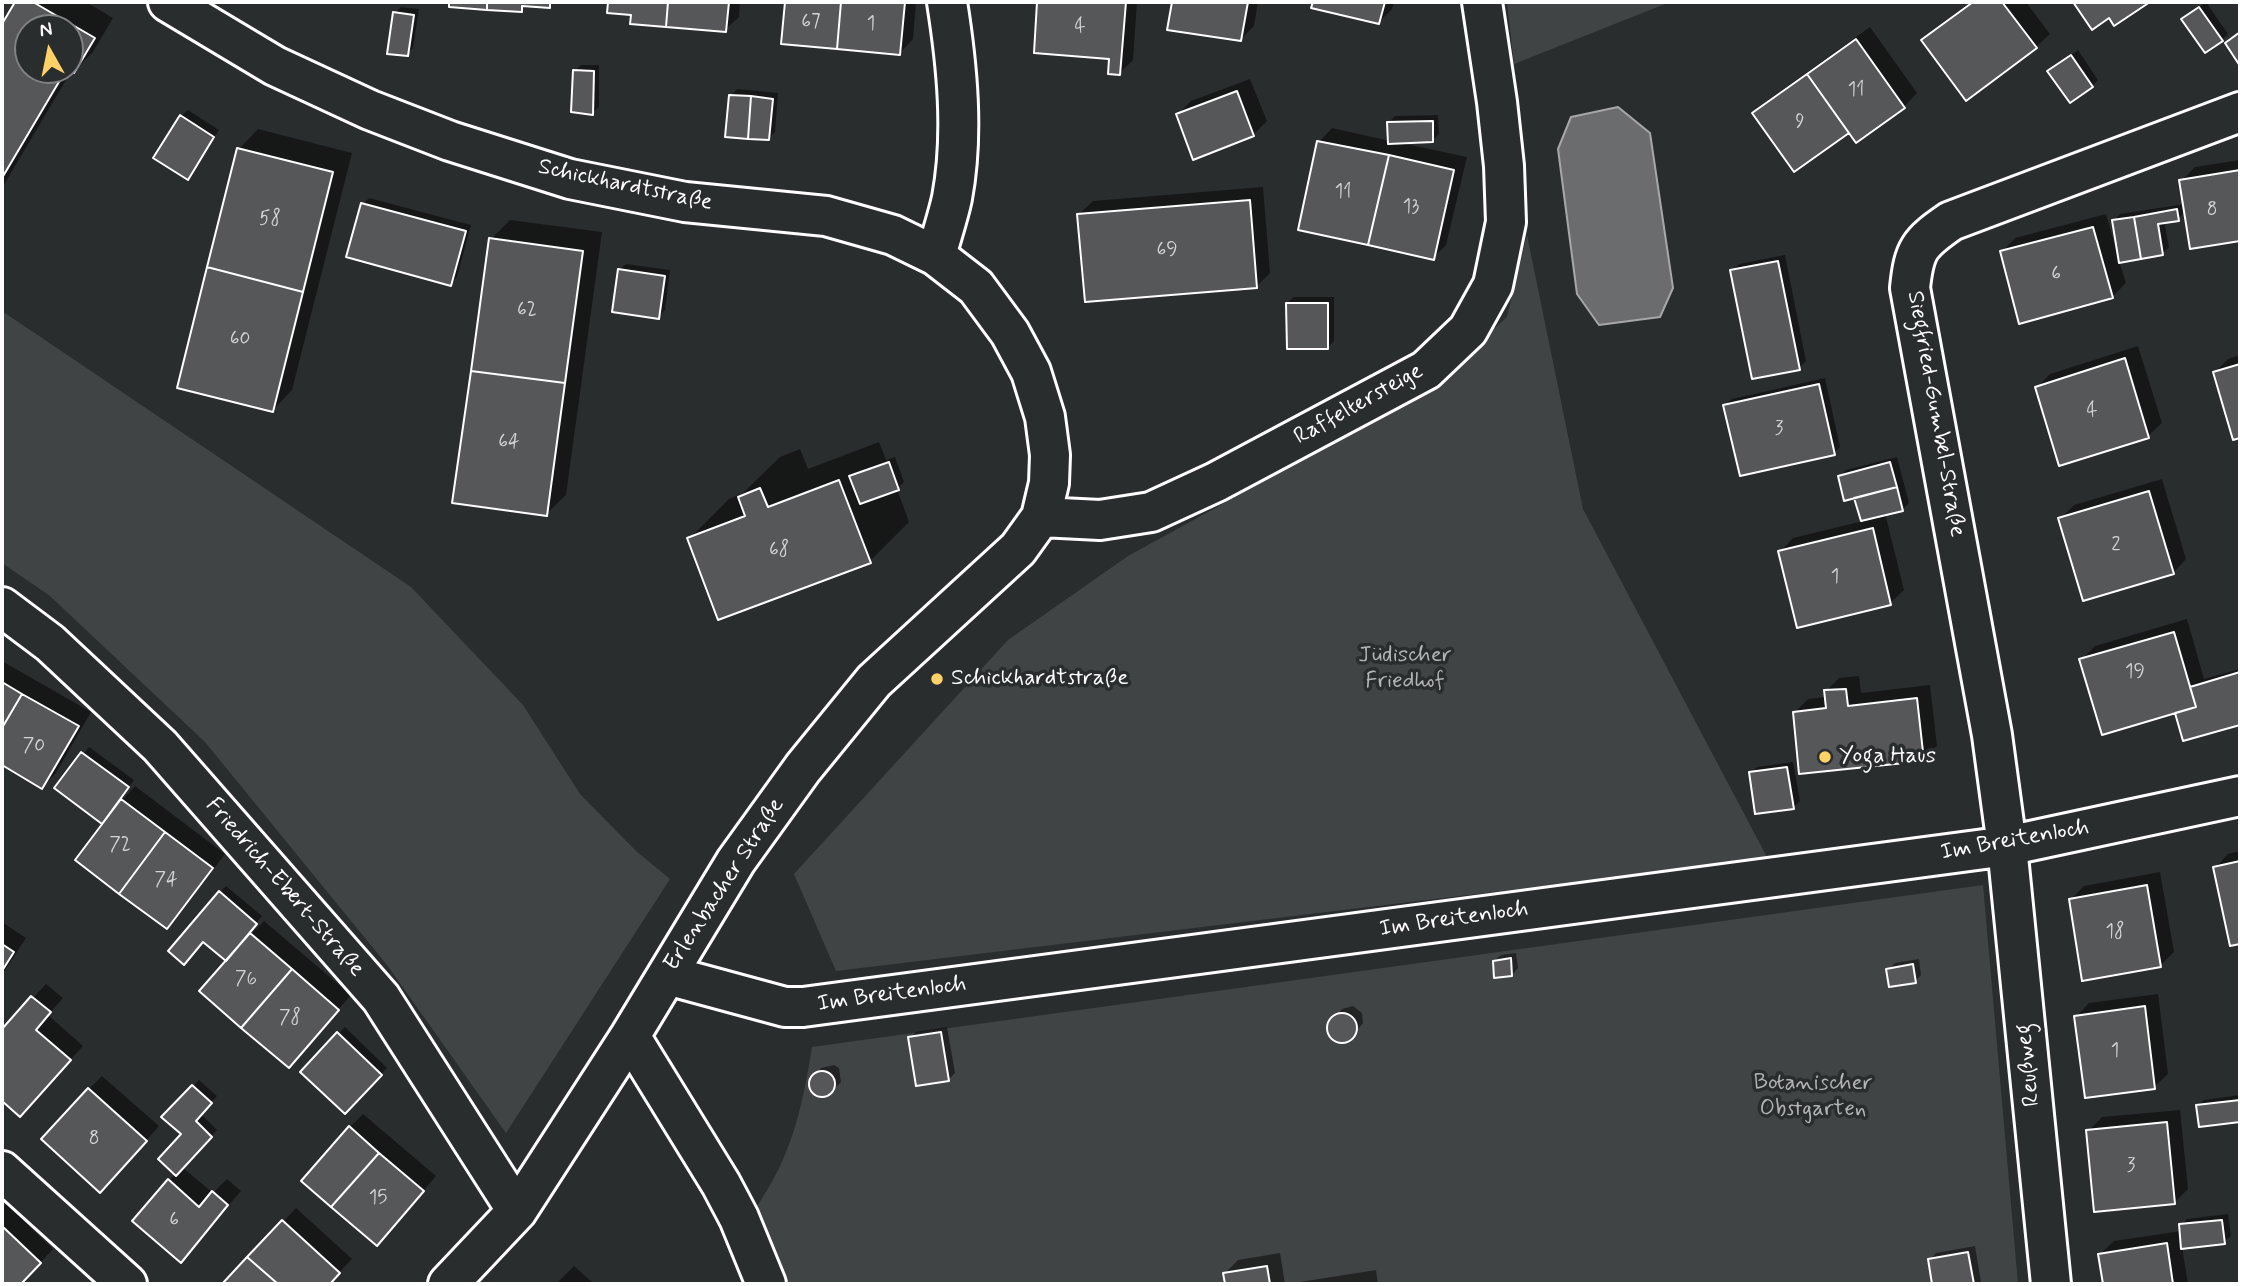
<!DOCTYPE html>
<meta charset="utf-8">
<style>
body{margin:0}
#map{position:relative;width:2242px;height:1286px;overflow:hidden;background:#2a2d2e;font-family:Mynerve,sans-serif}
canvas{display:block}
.frame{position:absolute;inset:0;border:4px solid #fff;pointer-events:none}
.north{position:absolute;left:14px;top:14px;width:70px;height:70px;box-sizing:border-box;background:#2a2d2e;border:2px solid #7f8182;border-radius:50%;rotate:351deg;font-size:19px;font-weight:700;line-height:28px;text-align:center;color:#fff}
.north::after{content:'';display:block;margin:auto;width:24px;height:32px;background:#ffd166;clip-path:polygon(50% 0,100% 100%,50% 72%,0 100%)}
</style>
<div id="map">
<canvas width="2242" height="1286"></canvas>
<div class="frame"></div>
<div class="north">N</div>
</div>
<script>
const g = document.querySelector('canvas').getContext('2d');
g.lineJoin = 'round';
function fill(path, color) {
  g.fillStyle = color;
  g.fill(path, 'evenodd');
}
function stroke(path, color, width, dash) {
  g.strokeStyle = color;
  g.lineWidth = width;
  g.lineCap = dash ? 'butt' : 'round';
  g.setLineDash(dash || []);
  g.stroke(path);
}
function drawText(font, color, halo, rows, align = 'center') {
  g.font = font + ' Mynerve,sans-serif';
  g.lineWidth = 7;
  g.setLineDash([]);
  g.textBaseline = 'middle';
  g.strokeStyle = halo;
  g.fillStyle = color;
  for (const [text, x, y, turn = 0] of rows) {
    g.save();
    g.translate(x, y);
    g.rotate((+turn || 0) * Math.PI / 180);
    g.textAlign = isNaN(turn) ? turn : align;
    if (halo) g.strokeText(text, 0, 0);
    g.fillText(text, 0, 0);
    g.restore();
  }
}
fill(new Path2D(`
 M1507,2H1670L1514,64Z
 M1527,235L1583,509L1768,859L836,971L794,874L1008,640L1128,556L1421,395L1507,317Z
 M2,311L411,587L523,705L580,794L636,851L670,879L506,1133L387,965L205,742L50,596L2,563Z
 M1983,885L2018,1284H783L755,1209C792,1156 802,1109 812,1047Z`), '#414445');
const water = new Path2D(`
 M1618,107L1650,133L1673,288L1660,317L1599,325L1577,294L1558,149L1571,117Z`);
fill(water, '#6a6c6d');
stroke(water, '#a6a7a7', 2);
fill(new Path2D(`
 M17,2H86L113,18L93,52L74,71L72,70L2,188V28ZM28,28H70V70H28Z
 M451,2H553L549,6L527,4L521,11L451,5Z
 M610,2H740L739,17L725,30L633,13L609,11Z
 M787,2H916L913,39L900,53L783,42Z
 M1039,2H1137L1133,60L1120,73L1111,57L1036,52Z
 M1173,2H1258L1254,26L1241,39L1169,29Z
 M1315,2H1394L1392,9L1379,22L1313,6Z
 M1971,2H2026L2050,34L2036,47L1923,41L1937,27Z
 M2206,2L2228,34L2222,40L2184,19Z
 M401,7L419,9L413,48L407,54L395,13Z
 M1870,27L1917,93L1904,107L1754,114L1768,100Z
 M2078,50L2098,80L2092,86L2050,71Z
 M581,65H599V107L592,113L574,71Z
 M1250,79L1267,121L1253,135L1178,114L1191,101Z
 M737,89L778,93L775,132L768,139L731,96Z
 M188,110L219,130L187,178L181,116Z
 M1438,115L1439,134L1432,141L1401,143L1467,157L1446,245L1433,258L1319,142L1332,128L1390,141L1389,122L1395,116Z
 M258,129L352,153L292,390L273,410L239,149Z
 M2240,160V239L2192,247L2186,211L2178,219L2164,221L2169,247L2162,254L2119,261L2126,283L2112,297L2002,252L2015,238L2106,214L2116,249H2119L2114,221L2120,214L2185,204L2181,181L2195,167Z
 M1263,187L1270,273L1257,286L1079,214L1093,201Z
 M369,198L471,225L457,277L450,284L363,204Z
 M510,220L602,232L566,495L546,514L491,239Z
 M1785,255L1806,361L1799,368L1732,271L1739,264Z
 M626,264L670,270L665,310L658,317L619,270Z
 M1294,297H1334V341L1327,348L1287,303Z
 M2138,346L2162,423L2148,436L2037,387L2050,374Z
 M2240,355V436L2234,438L2215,372L2228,359Z
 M1825,378L1840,447L1834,453L1725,405L1732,399Z
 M879,442L886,460L895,457L904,482L897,489L909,522L870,561L689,539L729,499L743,493L780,457L800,449L808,469Z
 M1897,457L1909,503L1903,509L1885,513L1904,590L1890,603L1780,552L1793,538L1863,521L1856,495L1840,477L1846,470Z
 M2162,479L2186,559L2173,573L2060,519L2074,505Z
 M2187,619L2204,679L2240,669V723L2184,739L2176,711L2081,660L2095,646Z
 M2,661L91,712L56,773L42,787L2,763Z
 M1859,676L1861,693L1930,685L1937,746L1923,759L1794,713L1808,699L1826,697V691L1839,678Z
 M89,747L134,780L122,797L124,798L135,786L225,854L180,913L167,927L104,823L57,787Z
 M1793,762L1800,801L1794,807L1751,773L1757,767Z
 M2240,851V942L2231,944L2215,868L2228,854Z
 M2160,872L2174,952L2160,966L2071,899L2084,886Z
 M226,886L262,916L248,933L250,935L264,921L351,995L302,1052L228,961L204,940L220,892Z
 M2,922L26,938L2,975Z
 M1516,953L1518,968L1512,975L1494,961L1501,955Z
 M1919,959L1921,975L1915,982L1888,970L1895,963Z
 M46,984L63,998L48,1015L83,1046L20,1115L2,1099V1031Z
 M2158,994L2168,1074L2154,1087L2076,1017L2089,1003Z
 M1353,1006L1362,1013L1363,1023L1350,1039L1338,1041L1330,1035L1329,1025L1342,1009Z
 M345,1027L387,1068L345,1112L302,1072Z
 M947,1027L955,1073L949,1079L910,1038L916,1032Z
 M834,1065L839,1068L841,1082L831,1092L818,1095L814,1093L811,1081L814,1075L821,1068Z
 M102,1076L159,1126L114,1177L89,1089Z
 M199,1080L217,1096L201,1114L217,1130L182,1167L213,1193L227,1179L241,1191L181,1261L169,1181L176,1173L184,1134L164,1117Z
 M2240,1095V1120L2200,1125L2198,1106L2204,1100Z
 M2180,1110L2188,1189L2174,1203L2088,1131L2102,1117Z
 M363,1114L436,1176L390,1230L350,1127Z
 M6,1204L53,1249L20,1284H2V1208Z
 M296,1208L352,1259L328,1284H225Z
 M2228,1214L2231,1236L2224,1242L2182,1247L2188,1284H2104L2100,1254L2114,1241L2181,1231V1225L2187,1219Z
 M1975,1246L1981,1282L1979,1284H1934L1930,1260L1936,1253Z
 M1280,1253L1285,1284H1227L1225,1273L1238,1260Z
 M574,1266L594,1284H556Z
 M1376,1270L1378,1284H1287Z`), '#0007');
const building = new Path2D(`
 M15,2H33L95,38L74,73L68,70L70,28H28V70H66L2,178V24Z
 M449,2H487V10L449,7Z
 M487,2H550V8L522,6V12L487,10Z
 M608,2H668L666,27L630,24L631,15L607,13Z
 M668,2H729L726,32L666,27Z
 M785,2H841L837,49L781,44Z
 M841,2H905L900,55L837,49Z
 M1037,2H1126L1120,75L1108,74L1109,59L1034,53Z
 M1172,2H1248L1241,41L1167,30Z
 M1313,2H1385L1379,24L1311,8Z
 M1973,2H2002L2037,48L1966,101L1921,40Z
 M2073,2H2150L2114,26L2109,18L2092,30Z
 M2199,7L2223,41L2205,53L2181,19Z
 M393,12L414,15L408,56L387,54Z
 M2240,32V66L2225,43Z
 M1856,39L1905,108L1856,143L1807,74Z
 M2071,55L2093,87L2070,103L2047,71Z
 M573,70L594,71L593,115L571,112Z
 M1807,74L1849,133L1794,172L1752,113Z
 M1237,91L1254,136L1193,160L1176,114Z
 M729,95L751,96L748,139L725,137Z
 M751,96L773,99L769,140L748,139Z
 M180,115L214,137L188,180L153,158Z
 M1433,121V142L1388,144L1387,122Z
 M1317,141L1389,155L1368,245L1298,230Z
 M237,148L333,172L303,292L207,267Z
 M1389,155L1454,170L1434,260L1368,245Z
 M2240,170V241L2190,249L2179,180Z
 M1250,200L1257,288L1085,302L1077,214Z
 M361,203L466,231L451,286L346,257Z
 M2177,209L2179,221L2158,224L2163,255L2141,259L2134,217Z
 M2134,217L2141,259L2119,263L2112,220Z
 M2093,227L2113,298L2019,324L2000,251Z
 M489,238L583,251L565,383L471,371Z
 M1778,261L1800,370L1752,379L1730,270Z
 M207,267L303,292L273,412L177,388Z
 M618,269L665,276L659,319L612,312Z
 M1286,303H1328V349H1287Z
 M2125,358L2149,438L2059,466L2035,387Z
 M2240,364V438L2233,440L2213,372Z
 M471,371L565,383L547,516L452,503Z
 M1819,384L1835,455L1740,476L1723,405Z
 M889,462L899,490L860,504L849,476Z
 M1890,462L1897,487L1844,501L1838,476Z
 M839,480L871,563L718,620L687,538L745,516L738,497L760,488L768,507Z
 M1897,487L1903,511L1861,521L1854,498Z
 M2149,491L2174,574L2083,601L2058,518Z
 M1873,528L1891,605L1797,628L1778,551Z
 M2174,632L2196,707L2102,735L2079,659Z
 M2240,672V725L2183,741L2175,713L2196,707L2190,687Z
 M2,682L22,694L2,728Z
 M1846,689L1848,706L1917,698L1924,761L1799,774L1793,712L1826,708L1824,690Z
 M22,694L79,726L42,789L2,765V728Z
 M81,752L129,787L102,824L54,788Z
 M1787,767L1794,809L1755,814L1749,772Z
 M121,799L165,832L119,894L75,860Z
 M165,832L213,868L167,929L119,894Z
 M2240,861V944L2230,946L2213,867Z
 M2147,885L2161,967L2082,981L2069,899Z
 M219,891L257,924L226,961L203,942L184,965L168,951Z
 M250,933L292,969L241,1028L199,991Z
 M2,944L14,952L2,971Z
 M1511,958L1512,976L1494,978L1493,961Z
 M1913,964L1916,983L1889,987L1886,969Z
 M292,969L339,1010L289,1068L241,1028Z
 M31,996L51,1012L36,1030L71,1060L20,1117L2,1101V1029Z
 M2145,1006L2155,1089L2085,1098L2074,1016Z
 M1327 1028a15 15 0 1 1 30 0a15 15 0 1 1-30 0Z
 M337,1032L382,1075L345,1114L300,1072Z
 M941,1032L949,1081L916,1086L908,1037Z
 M809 1084a13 13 0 1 1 26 0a13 13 0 1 1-26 0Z
 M192,1085L212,1103L196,1121L212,1137L176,1176L158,1159L181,1134L161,1117Z
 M88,1088L147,1141L100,1193L41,1139Z
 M2240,1100V1122L2199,1127L2196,1105Z
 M2167,1122L2175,1204L2094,1212L2086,1130Z
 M349,1126L379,1153L331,1207L301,1181Z
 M379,1153L424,1191L377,1246L331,1207Z
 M168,1179L199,1207L212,1191L228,1205L181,1263L132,1221Z
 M282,1220L340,1273L330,1284H278L247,1257Z
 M2222,1220L2225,1244L2181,1249L2179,1224Z
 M2,1226L41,1263L21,1284H2Z
 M2167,1243L2173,1284H2103L2098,1254Z
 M1968,1252L1974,1284H1932L1928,1259Z
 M247,1257L278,1284H222Z
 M1267,1266L1270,1284H1225L1223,1273Z`);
fill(building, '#555758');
stroke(building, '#fff', 2);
const minor = new Path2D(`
 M168,2L275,66L370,110L450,141L570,179L685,202L826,216L893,235L936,256L976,287L1010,333L1031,372L1045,417L1050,455L1049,483L1041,517L1018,549L874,681L803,768L736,861L630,1036L517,1211L448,1284
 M936,256C941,237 948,217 952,198C964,134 957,65 947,2
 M1041,517L1100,520L1151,512L1216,482L1426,370L1468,330L1493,285L1506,222L1504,166L1497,102L1482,2
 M2,607L50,643L160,746L381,998L517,1211
 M667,975L785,1007H803L2007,846L2240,796
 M630,1036L721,1184L739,1218L766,1284
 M2,1171L127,1284
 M2051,1284L2007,846L1992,735L1910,288C1914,249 1919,243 1951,221L2240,112`);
stroke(minor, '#fff', 44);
stroke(minor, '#2a2d2e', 38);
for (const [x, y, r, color] of [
 [937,679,7,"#ffd166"],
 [1825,757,7,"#ffd166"]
]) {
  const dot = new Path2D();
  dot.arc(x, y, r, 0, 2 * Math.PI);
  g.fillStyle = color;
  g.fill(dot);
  stroke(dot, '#2a2d2e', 2.5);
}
drawText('19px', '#d4d5d5', null, [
 ["67",811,23],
 ["1",871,25],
 ["4",1080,28],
 ["11",1856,91],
 ["9",1800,123],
 ["11",1343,193],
 ["13",1411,208],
 ["8",2212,211],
 ["58",270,220],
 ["69",1167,251],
 ["6",2056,275],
 ["62",527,311],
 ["60",240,340],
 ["4",2092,412],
 ["3",1779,430],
 ["64",509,443],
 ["2",2116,546],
 ["68",779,551],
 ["1",1835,578],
 ["19",2135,673],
 ["70",34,747],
 ["72",120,846],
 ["74",166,881],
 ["18",2115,933],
 ["76",246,980],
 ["78",290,1019],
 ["1",2115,1052],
 ["8",94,1140],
 ["3",2131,1167],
 ["15",378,1199],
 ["6",174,1221]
]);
drawText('23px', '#fff', '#2a2d2e', [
 ["Schickhardtstraße",625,186,12],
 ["Raffeltersteige",1359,405,-29],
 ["Siegfried-Gumbel-Straße",1935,414,80],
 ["Im Breitenloch",2015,841,-10],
 ["Erlenbacher Straße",725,885,-57],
 ["Friedrich-Ebert-Straße",284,888,49],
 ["Im Breitenloch",1454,920,-8],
 ["Im Breitenloch",892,995,-8],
 ["Reußweg",2029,1065,-96]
]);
drawText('23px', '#b3b4b5', '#2a2d2e', [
 ["Jüdischer",1405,656],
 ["Friedhof",1405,682],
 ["Botanischer",1813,1084],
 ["Obstgarten",1813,1110]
]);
drawText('23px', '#fff', '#2a2d2e', [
 ["Schickhardtstraße",951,679],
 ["Yoga Haus",1839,757]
], 'left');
</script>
